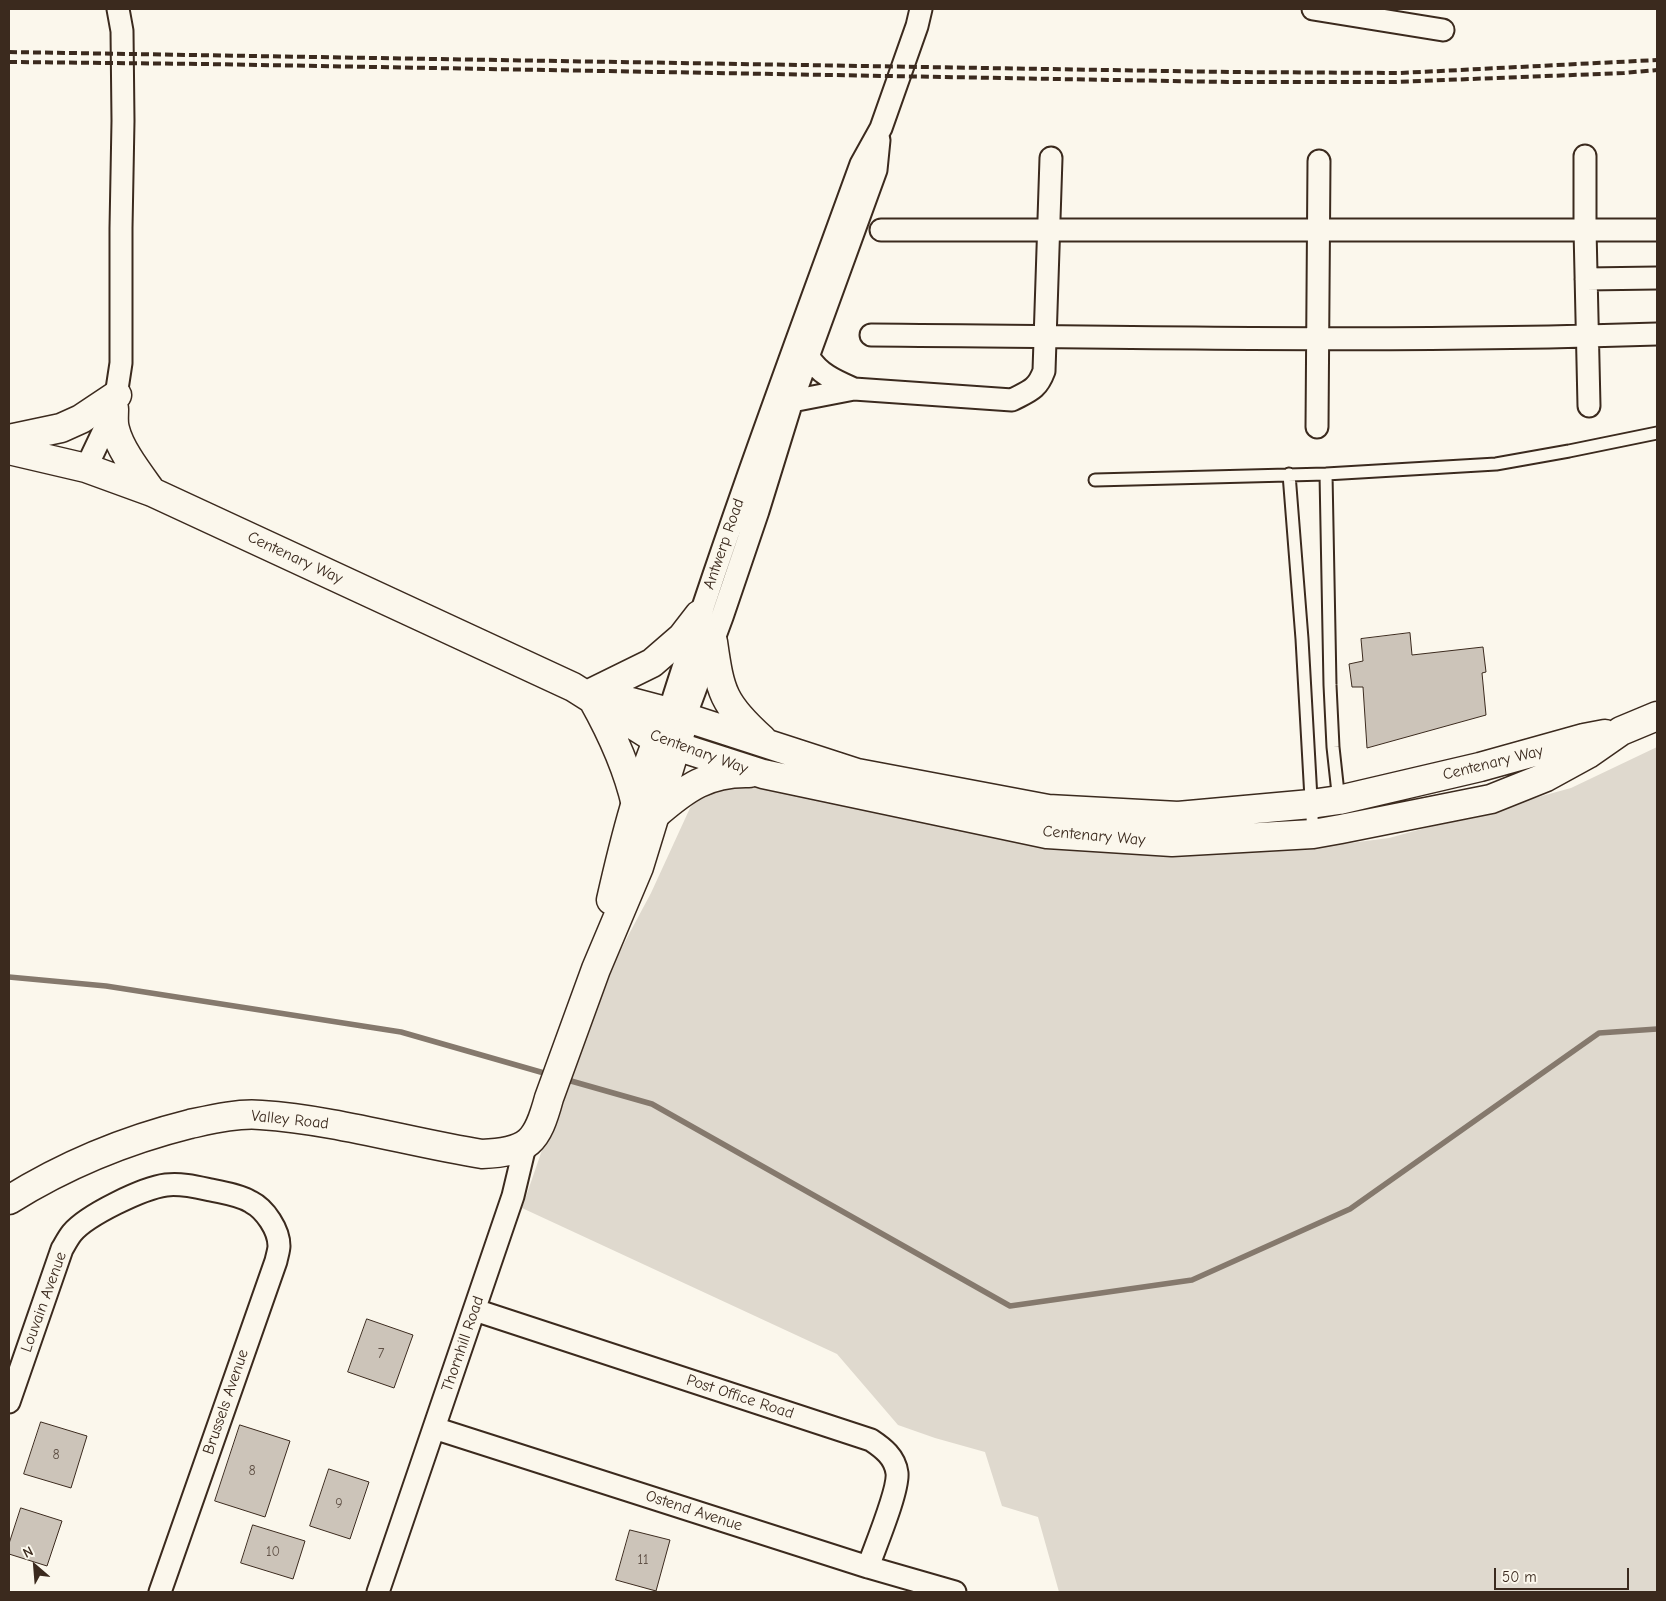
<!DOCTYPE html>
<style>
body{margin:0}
#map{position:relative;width:1666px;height:1601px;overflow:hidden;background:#fbf7ec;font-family:"Comic Neue",sans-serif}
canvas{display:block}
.frame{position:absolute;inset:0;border:10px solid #3b2a1e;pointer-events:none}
.north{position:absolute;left:10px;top:1541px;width:50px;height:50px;-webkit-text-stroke:4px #fbf7ec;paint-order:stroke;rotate:333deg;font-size:14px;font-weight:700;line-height:20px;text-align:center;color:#3b2a1e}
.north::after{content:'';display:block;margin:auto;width:18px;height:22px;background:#3b2a1e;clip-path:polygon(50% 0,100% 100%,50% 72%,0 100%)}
.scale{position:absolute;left:1494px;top:1568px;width:135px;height:22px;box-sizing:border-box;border:2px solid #3b2a1e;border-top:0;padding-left:6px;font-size:15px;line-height:18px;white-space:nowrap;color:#3b2a1e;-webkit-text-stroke:4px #fbf7ec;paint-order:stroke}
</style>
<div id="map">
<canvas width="1666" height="1601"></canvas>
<div class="frame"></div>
<div class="north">N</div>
<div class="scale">50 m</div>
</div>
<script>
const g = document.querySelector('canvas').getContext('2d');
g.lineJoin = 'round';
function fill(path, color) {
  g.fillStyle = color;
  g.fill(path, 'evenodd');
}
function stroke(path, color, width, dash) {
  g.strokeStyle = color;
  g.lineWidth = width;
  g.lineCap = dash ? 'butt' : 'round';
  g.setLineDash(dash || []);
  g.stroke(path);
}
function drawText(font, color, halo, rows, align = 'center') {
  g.font = font + ' "Comic Neue",sans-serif';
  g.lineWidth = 4.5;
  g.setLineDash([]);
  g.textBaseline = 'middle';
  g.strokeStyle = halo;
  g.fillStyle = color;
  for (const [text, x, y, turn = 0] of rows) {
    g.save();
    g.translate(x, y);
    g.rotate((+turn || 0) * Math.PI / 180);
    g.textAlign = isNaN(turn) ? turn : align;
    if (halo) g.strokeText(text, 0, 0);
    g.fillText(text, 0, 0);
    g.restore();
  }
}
fill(new Path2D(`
 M1657,747V1592H1059L1038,1517L1002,1506L985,1452L935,1438L898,1425L837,1354L522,1208L591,1008L629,934L651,893L690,808C707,788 718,789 743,784L1082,851L1139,854L1204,855L1304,849L1389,838L1571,788Z`), '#dfd9ce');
stroke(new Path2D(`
 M9,977L106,986L401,1032L551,1075
 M564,1079L652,1104L1010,1306L1192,1280L1350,1209L1599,1033L1657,1029`), '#85796d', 5.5);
const building = new Path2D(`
 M1410,633L1412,655L1483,647L1486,672L1482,673L1486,715L1367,748L1363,687H1352L1349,664L1363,661L1361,639Z
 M367,1319L413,1335L394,1388L348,1372Z
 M41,1422L87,1436L71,1488L24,1474Z
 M240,1425L290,1441L265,1517L215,1501Z
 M329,1469L369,1482L350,1539L310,1526Z
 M21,1508L62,1521L47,1566L9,1554V1544Z
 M253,1525L305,1541L293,1579L241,1563Z
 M630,1530L670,1540L656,1591L616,1580Z`);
fill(building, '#ccc4b9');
stroke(building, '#3b2a1e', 1);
const service = new Path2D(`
 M1289,474L1302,639L1313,834
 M1326,474L1330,685L1333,747L1339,802
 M1095,480L1326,474L1496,464L1569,451L1657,433`);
const minor = new Path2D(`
 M1313,9L1443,30
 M1585,156V229L1589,406
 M881,230H1657
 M1586,279L1657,278
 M871,335C1133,337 1396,343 1657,334
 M809,357C819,374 836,381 854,389
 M792,401L854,389L1012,400C1029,391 1037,390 1044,371L1051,158
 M1317,427L1319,161
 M86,468L114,409L121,363V228L123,121L122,31L118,9
 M669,712C727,527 795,346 861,164L881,128L917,26L921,9
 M685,717L722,617L758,511L792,401L876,170L879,140
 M475,1310L871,1440C883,1448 895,1457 897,1473C899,1490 875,1547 868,1567
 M9,1402L62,1249C65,1244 68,1238 72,1233C87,1215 143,1188 166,1185C181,1183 197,1187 211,1190C224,1193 240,1195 251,1202C265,1209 279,1230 279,1246C279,1250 277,1256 276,1261L160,1592
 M434,1428L868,1567L955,1592
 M378,1592L513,1196L525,1146`);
const tertiary = new Path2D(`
 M611,900C625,838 641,776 666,719
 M9,1200C65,1165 126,1140 190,1124C213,1119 238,1113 261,1115C336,1120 408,1142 482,1154C529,1152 537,1142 549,1098L596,969L639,867L685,717`);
const secondary = new Path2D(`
 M114,409C114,416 113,423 115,429C120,450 140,475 152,492
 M9,439L61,428L81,419L117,395
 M9,450L86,468L152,492L573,687L657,740L763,774L1047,834L1172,842L1313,834L1341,829L1491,799L1546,777L1588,754L1621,731L1657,716
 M713,642C720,692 723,704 762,739
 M593,692L652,663L682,637L699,615
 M597,693L669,712L857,773L1048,809L1178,816L1311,804L1339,800L1480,767L1584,738L1605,734
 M593,700C611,732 628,770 636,805
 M656,814C686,788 708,772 749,773`);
stroke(service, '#3b2a1e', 15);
stroke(minor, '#3b2a1e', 25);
stroke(tertiary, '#3b2a1e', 31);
stroke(secondary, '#3b2a1e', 31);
stroke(service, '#fbf7ec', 11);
stroke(minor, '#fbf7ec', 21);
stroke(tertiary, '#fbf7ec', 28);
stroke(secondary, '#fbf7ec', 28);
stroke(new Path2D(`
 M9,52L1229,72L1400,73L1657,60
 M9,62L205,64L1228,82H1394L1624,73L1657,70`), '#3b2a1e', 4, [8, 4]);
drawText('14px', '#5f5045', null, [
 ["7",381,1354],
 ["8",56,1455],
 ["8",252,1471],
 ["9",339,1504],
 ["10",273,1552],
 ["11",643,1560]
]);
drawText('16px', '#3b2a1e', '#fbf7ec', [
 ["Antwerp Road",724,544,-71],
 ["Centenary Way",295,558,25],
 ["Centenary Way",699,752,20],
 ["Centenary Way",1493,763,-14],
 ["Centenary Way",1094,836,5],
 ["Valley Road",290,1120,6],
 ["Louvain Avenue",44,1302,-70],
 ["Thornhill Road",463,1344,-71],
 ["Post Office Road",740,1397,18],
 ["Brussels Avenue",226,1402,-71],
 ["Ostend Avenue",694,1511,18]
]);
</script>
